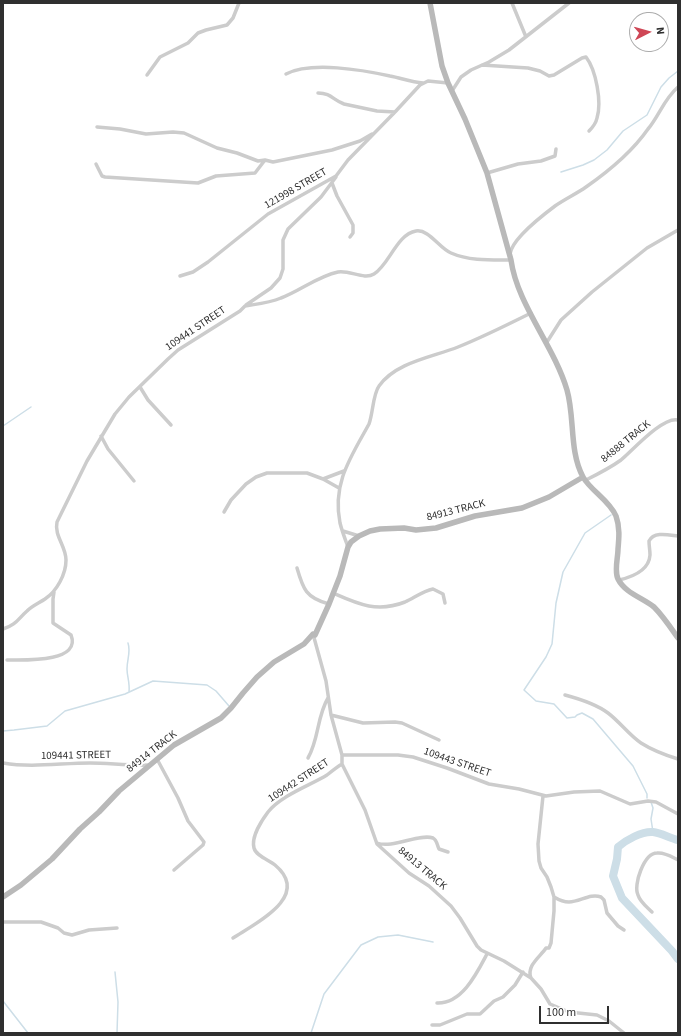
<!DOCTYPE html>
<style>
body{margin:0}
#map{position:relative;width:681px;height:1036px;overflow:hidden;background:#fff;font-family:"Source Sans 3",sans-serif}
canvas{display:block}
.frame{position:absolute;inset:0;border:4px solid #2f2f2f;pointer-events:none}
.north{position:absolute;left:629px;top:12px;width:40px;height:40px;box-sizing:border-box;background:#fff;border:1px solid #acacac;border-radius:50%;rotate:84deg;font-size:11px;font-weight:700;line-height:16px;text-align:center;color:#2f2f2f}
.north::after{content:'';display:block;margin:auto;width:14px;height:18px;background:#cf4756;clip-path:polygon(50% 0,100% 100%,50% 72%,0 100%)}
.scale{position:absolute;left:539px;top:1006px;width:70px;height:18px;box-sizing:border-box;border:2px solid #2f2f2f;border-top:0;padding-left:5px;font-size:12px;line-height:14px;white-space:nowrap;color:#2f2f2f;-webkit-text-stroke:3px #fff;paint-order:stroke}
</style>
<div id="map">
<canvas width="681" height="1036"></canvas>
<div class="frame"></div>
<div class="north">N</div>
<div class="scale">100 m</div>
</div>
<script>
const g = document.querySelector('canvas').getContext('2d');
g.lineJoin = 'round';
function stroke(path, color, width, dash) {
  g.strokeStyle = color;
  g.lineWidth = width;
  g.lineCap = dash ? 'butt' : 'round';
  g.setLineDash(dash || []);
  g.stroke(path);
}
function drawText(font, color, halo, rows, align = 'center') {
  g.font = font + ' "Source Sans 3",sans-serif';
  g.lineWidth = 4;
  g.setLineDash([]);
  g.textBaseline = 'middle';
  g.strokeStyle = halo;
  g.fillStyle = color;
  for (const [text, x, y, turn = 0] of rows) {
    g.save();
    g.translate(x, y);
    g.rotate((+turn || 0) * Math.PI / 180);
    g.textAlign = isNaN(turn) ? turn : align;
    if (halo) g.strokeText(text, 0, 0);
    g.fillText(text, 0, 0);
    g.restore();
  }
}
stroke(new Path2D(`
 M561,172L583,165L594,160L607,150L623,131L647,115L661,87L669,78L678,71
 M3,426L31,407
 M611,515L585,533L563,572L556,603L552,644L546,657L524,690L536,701L554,704L567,718L575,717L577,715L582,713L593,719L633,766L647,794V798
 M128,643C131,652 127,659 127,669C127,676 130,683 129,692
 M3,731L14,730L47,726L65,711L125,694L153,681L207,685L216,691L229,706
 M651,802L653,808L651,819L653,832
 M115,972L118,1002L117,1033
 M3,1001L28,1033
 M311,1033L324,994L361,945L378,937L398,935L433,942`), '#cddee7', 1.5);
stroke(new Path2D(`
 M678,840C670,838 661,833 653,832C642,831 626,840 618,847L617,859L613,876L622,898L672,951L678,959`), '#cddee7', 8);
stroke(new Path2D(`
 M512,3L526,37
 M482,65L528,68L540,71L549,76L554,75L582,58L586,57C596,70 602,102 597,118C596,123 593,127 589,131
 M286,74C311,61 363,70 390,76C401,78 411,82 423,83
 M147,75L160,57L188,43L198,33L206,30L227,25L233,18L239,3
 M452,91L461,77L471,70L489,62L509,50L569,3
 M318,93C331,93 333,100 344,104L377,111L395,112
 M97,127L120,129L146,134L173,132L184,133L217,148L237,153L258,161L265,160L273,162L332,150L360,141L372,134
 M96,164L102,176L105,177L198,183L216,176L255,173L265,160
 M487,173L518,164L541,161L555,156L556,149
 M332,183L337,196L353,225V233L350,237
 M180,276L193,272L208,262L268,214L336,176L348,160L395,112L420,85L428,81L448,83
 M246,305L271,288L280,278L283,269V240L288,229L321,197L336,177
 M547,342L561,320L592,292L647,248L678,230
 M140,387L148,400L171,425
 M101,436L108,449L134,481
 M323,479L344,471
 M586,480C598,474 610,468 621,460C632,451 663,416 678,420
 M224,512L231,500L246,484L256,477L267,473H307L323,479L339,488
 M343,531L359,536
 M348,547C345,539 342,531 340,523C332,483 351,457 369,424C373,413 373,394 379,386C396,362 433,357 458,347C483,337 507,325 531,313
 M297,568C303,589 306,598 329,604
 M619,580C632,577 649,571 650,555C650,550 649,546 649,541C654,531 669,535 678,536
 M333,593C358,604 377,613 405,602C414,598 423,591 433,589L443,594L445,603
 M3,629C16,625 18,619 27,611C32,606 39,603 45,599C57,591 66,574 66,560C66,546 54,536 57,522L87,461L115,414L129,397L168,359L178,350L240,311L245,306C257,304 269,303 281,298C300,291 318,276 338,272C350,270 364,280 374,274C389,265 397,234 416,231C429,229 439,248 451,253C469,261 491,260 511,260C510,258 510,256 510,254C512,239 543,215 555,206C565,199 576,194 586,187C609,171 632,152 648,129C659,116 664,99 678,87
 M313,634L326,681L331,715L342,755V764L365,810L377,844L409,873L429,886L451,906L460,918L477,946L481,950L504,961L531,978L541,989L550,1004L569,1012L597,1015L609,1021L624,1033
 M7,660C23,660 82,663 71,635L53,623V599L54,592
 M565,695C580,699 596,704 608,713C620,722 629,735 641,743C652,750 665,755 678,759
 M331,715L363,723L395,722L402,723L439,740
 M342,755H398L413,757L447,768L489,784L519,789L546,796L574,792L600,791L630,804L648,801L656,802L678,814
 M308,758C319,739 317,716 328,698
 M157,759L178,798L188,821L204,842L203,845L174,870
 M3,763C32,768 61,763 90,763C109,763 129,766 149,765
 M377,843C392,849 420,833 433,838C437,840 437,845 439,849L448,852
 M554,897C559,900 563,902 569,902C580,902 590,893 601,897L604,900L607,913L618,926L624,930
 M652,912C647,907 640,902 638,895C633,885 644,853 657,853C665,852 672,857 678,860
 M3,922H41L58,928L64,933L72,935L89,930L117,928
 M233,938C256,923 312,896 275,865C269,860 256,856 254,848C251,837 262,820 268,812C282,795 309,786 327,775C332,771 337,767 342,764
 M531,978C526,966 540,957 546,948H549L551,943L554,911V897L551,887L547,877L541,868L539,861L538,844L543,796
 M437,1003C462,1004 477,973 487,954
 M432,1025H440L467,1014H480L494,1001L503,997L515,985L523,972`), '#ccc', 3.5);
stroke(new Path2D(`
 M430,3L442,66L448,83L465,119L487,173L511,260C517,304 554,346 567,390C575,418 569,451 583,477C591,491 609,500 616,516C620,527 619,538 618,549C618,558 614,571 618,579C625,593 643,598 654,607C663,616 671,628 678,638
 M3,897L21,885L52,859L80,829L99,812L119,791L174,745L221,718L231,708L243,693L257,677L274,662L304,644L313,634L315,635L329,604L340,576L348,547L351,542L359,536L370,531L380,529L404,528L416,530L436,528L475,516L522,508L549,497L583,477`), '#b9b9b9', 5.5);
drawText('11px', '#2f2f2f', '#fff', [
 ["121998 STREET",296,189,-30],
 ["109441 STREET",196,329,-34],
 ["84888 TRACK",626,442,-39],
 ["84913 TRACK",456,511,-14],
 ["84914 TRACK",152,752,-38],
 ["109441 STREET",76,756,-1],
 ["109443 STREET",457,763,19],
 ["109442 STREET",299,781,-33],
 ["84913 TRACK",422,869,40]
]);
</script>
